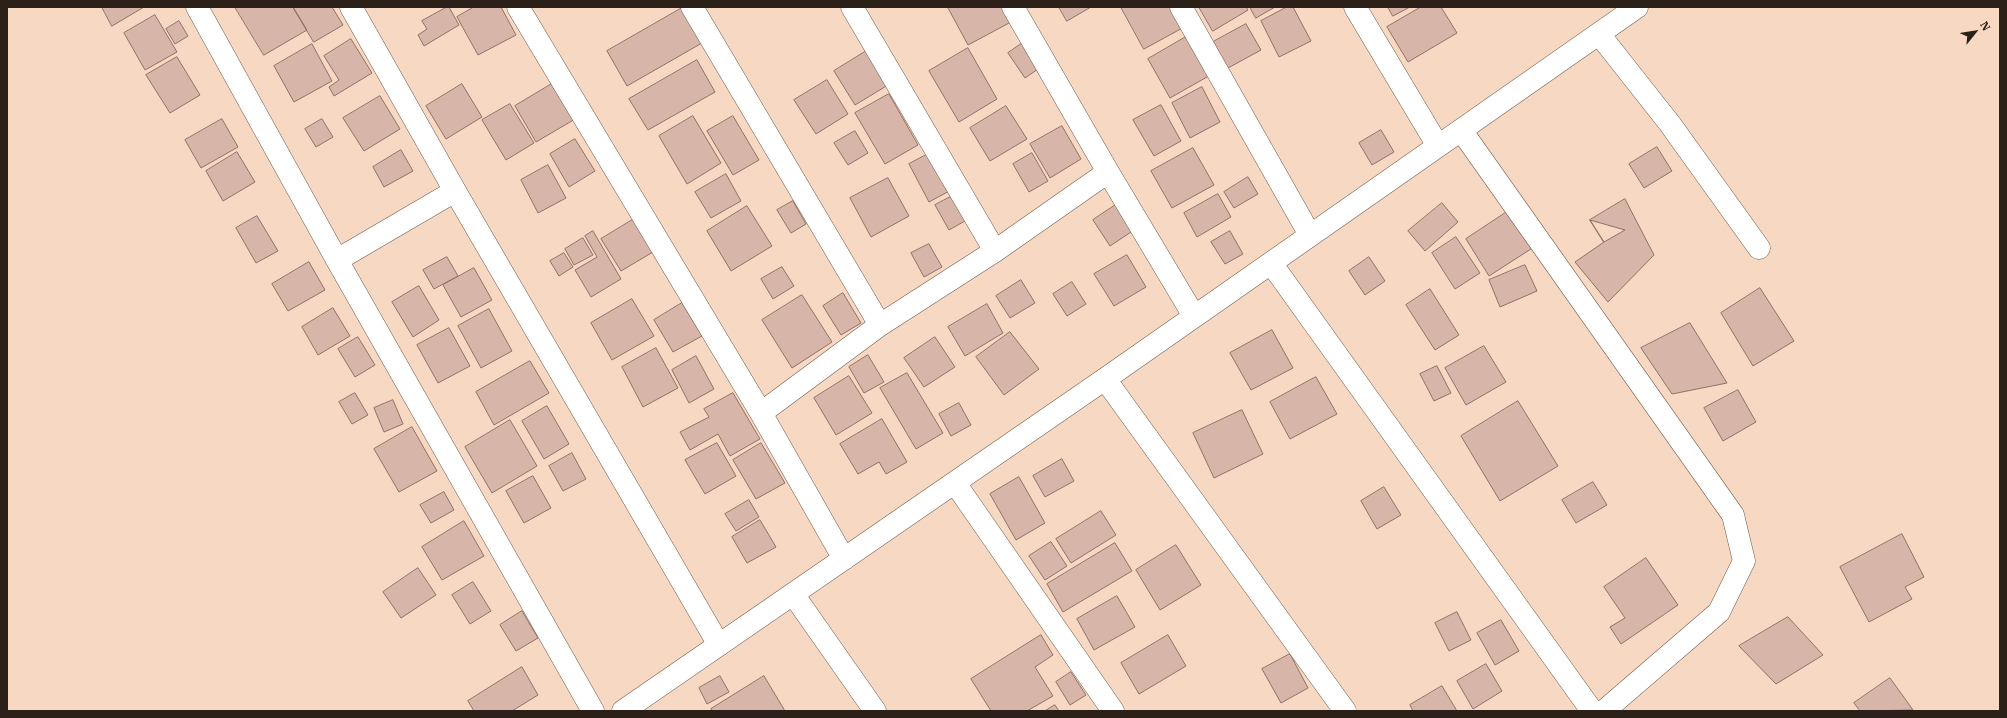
<!DOCTYPE html>
<style>
body{margin:0}
#map{position:relative;width:2007px;height:718px;overflow:hidden;background:#f6d8c3;font-family:"IBM Plex Serif",serif}
canvas{display:block}
.frame{position:absolute;inset:0;border:8px solid #2c2119;pointer-events:none}
.north{position:absolute;left:1955px;top:12px;width:40px;height:40px;-webkit-text-stroke:3px #f6d8c3;paint-order:stroke;rotate:60deg;font-size:11px;font-weight:700;line-height:16px;text-align:center;color:#2c2119}
.north::after{content:'';display:block;margin:auto;width:14px;height:18px;background:#2c2119;clip-path:polygon(50% 0,100% 100%,50% 72%,0 100%)}
</style>
<div id="map">
<canvas width="2007" height="718"></canvas>
<div class="frame"></div>
<div class="north">N</div>
</div>
<script>
const g = document.querySelector('canvas').getContext('2d');
g.lineJoin = 'round';
function fill(path, color) {
  g.fillStyle = color;
  g.fill(path, 'evenodd');
}
function stroke(path, color, width, dash) {
  g.strokeStyle = color;
  g.lineWidth = width;
  g.lineCap = dash ? 'butt' : 'round';
  g.setLineDash(dash || []);
  g.stroke(path);
}
const building = new Path2D(`
 M102,7H144L112,26Z
 M235,7H293L307,30L264,55Z
 M293,7H332L343,25L314,42Z
 M447,7H449L459,25L424,46L418,35L427,29L422,21Z
 M474,7H501L516,35L478,55L457,17Z
 M950,7H1003L1011,22L968,45L948,8Z
 M1059,7H1091L1067,21Z
 M1121,7H1178L1188,25L1144,49Z
 M1199,7H1246L1248,10L1213,31Z
 M1250,7H1275L1256,18Z
 M1287,7H1293L1311,41L1279,57L1261,21Z
 M1388,7H1410L1393,16Z
 M1421,7H1441L1457,33L1408,62L1387,27Z
 M682,8L702,43L627,86L607,51Z
 M155,15L177,52L145,70L124,33Z
 M179,21L188,36L175,44L166,29Z
 M1246,24L1261,50L1228,68L1213,42Z
 M1191,34L1214,73L1170,98L1148,59Z
 M351,39L372,73L334,96L329,87L339,80L324,56Z
 M1027,40L1044,65L1025,78L1008,53Z
 M312,44L332,81L294,102L274,66Z
 M968,48L997,99L959,122L929,71Z
 M868,50L888,85L855,105L834,71Z
 M177,57L200,95L170,113L146,75Z
 M697,60L715,92L648,130L629,99Z
 M560,79L582,115L536,142L515,106Z
 M827,80L848,114L816,134L794,100Z
 M462,84L482,117L446,139L426,106Z
 M1202,87L1220,122L1190,138L1172,103Z
 M889,94L918,145L885,164L855,113Z
 M380,96L400,129L364,151L343,118Z
 M510,104L534,143L506,160L482,120Z
 M1161,105L1181,141L1154,156L1133,120Z
 M1006,106L1027,139L990,161L970,128Z
 M693,116L721,163L687,184L659,136Z
 M733,116L759,160L733,175L707,131Z
 M222,119L238,147L201,168L185,140Z
 M322,119L333,137L316,147L305,129Z
 M1062,126L1081,159L1050,178L1030,144Z
 M1381,130L1394,152L1372,165L1359,143Z
 M855,131L868,153L848,165L834,143Z
 M575,139L595,171L569,187L550,154Z
 M1657,147L1672,171L1644,188L1629,164Z
 M1193,148L1214,185L1172,208L1151,171Z
 M401,150L413,171L384,187L373,167Z
 M237,152L255,182L223,201L206,171Z
 M932,152L953,189L929,202L909,164Z
 M1032,153L1048,181L1029,192L1013,164Z
 M548,165L566,198L538,213L521,180Z
 M726,174L741,201L711,218L695,192Z
 M1248,177L1258,194L1234,208L1224,192Z
 M888,178L909,216L871,237L850,198Z
 M958,193L972,217L949,230L935,205Z
 M1218,194L1231,217L1197,237L1184,213Z
 M1625,199L1654,255L1608,302L1575,262L1604,242L1590,220Z
 M793,201L806,224L791,233L777,210Z
 M1120,202L1137,228L1110,246L1093,220Z
 M1442,203L1458,222L1425,251L1408,231Z
 M747,206L772,246L731,271L707,231Z
 M1510,210L1534,247L1489,276L1466,239Z
 M257,216L278,251L256,263L236,228Z
 M639,216L658,249L621,271L601,239Z
 M1590,220L1625,230L1604,242Z
 M593,231L621,279L591,297L575,270L597,257L585,236Z
 M1230,231L1243,254L1225,264L1211,242Z
 M1456,237L1480,273L1455,289L1432,253Z
 M583,238L593,255L574,265L565,249Z
 M929,244L942,267L924,277L911,253Z
 M564,253L573,267L559,276L550,261Z
 M1127,255L1146,287L1114,306L1094,274Z
 M447,257L458,276L434,289L423,270Z
 M1369,257L1385,281L1365,295L1349,271Z
 M309,262L325,290L288,311L272,284Z
 M1525,265L1537,291L1500,307L1489,280Z
 M782,267L794,286L773,299L761,279Z
 M474,268L492,300L461,317L443,285Z
 M1021,280L1035,303L1010,318L996,296Z
 M1072,282L1086,304L1067,316L1053,294Z
 M419,286L439,320L413,337L392,302Z
 M1760,288L1794,341L1753,366L1721,313Z
 M1430,289L1459,335L1435,350L1406,305Z
 M843,293L861,323L841,335L823,306Z
 M802,295L832,342L792,368L762,320Z
 M632,299L654,336L612,360L591,323Z
 M682,303L702,336L673,352L654,320Z
 M987,304L1003,333L965,356L948,327Z
 M333,308L350,336L318,355L302,327Z
 M489,309L512,351L481,368L458,326Z
 M1690,323L1727,383L1672,394L1641,348Z
 M449,328L470,366L438,383L417,345Z
 M1272,330L1293,368L1251,390L1230,353Z
 M1010,332L1039,369L1004,395L976,357Z
 M358,337L375,365L355,377L338,349Z
 M935,337L955,367L924,387L904,358Z
 M1484,346L1506,382L1466,405L1445,368Z
 M656,348L678,388L643,407L622,367Z
 M868,355L884,382L864,393L849,367Z
 M696,356L714,389L689,403L672,370Z
 M530,361L549,393L494,425L476,392Z
 M1437,366L1451,393L1434,401L1420,374Z
 M907,373L943,433L916,449L880,388Z
 M849,376L872,413L836,435L814,398Z
 M1316,377L1337,414L1290,439L1270,402Z
 M1738,390L1756,422L1723,441L1704,408Z
 M355,393L368,415L352,424L339,402Z
 M733,393L760,439L730,456L718,434L690,450L680,432L709,417L704,409Z
 M393,400L403,424L384,432L374,408Z
 M1518,401L1558,466L1500,501L1461,436Z
 M959,403L971,425L951,436L939,414Z
 M547,406L569,444L544,459L522,421Z
 M1242,410L1263,454L1214,478L1193,433Z
 M882,419L907,462L886,474L879,462L858,474L840,444Z
 M510,420L537,466L492,493L465,447Z
 M412,427L437,471L399,492L374,449Z
 M717,443L736,476L705,494L685,460Z
 M761,443L785,483L756,499L733,460Z
 M572,453L586,479L563,491L549,466Z
 M1062,459L1074,481L1045,497L1033,476Z
 M533,476L551,508L524,523L506,491Z
 M1019,477L1045,523L1016,540L990,494Z
 M1593,482L1607,505L1576,523L1562,500Z
 M1384,487L1401,515L1377,529L1361,501Z
 M444,492L454,510L431,523L420,505Z
 M749,500L759,517L736,531L725,514Z
 M1101,511L1116,535L1071,563L1056,539Z
 M760,520L776,547L747,563L732,537Z
 M464,521L484,556L442,580L422,547Z
 M1902,534L1924,577L1905,587L1912,599L1869,622L1840,567Z
 M1051,542L1067,566L1045,580L1029,556Z
 M1115,543L1132,571L1063,612L1047,584Z
 M1176,545L1201,585L1160,610L1136,570Z
 M1646,558L1678,605L1621,644L1610,627L1625,618L1604,587Z
 M418,568L436,595L401,618L383,592Z
 M473,582L491,611L470,624L452,595Z
 M1117,596L1135,627L1094,650L1077,619Z
 M522,611L538,638L516,651L500,625Z
 M1457,612L1471,640L1449,651L1435,623Z
 M1788,617L1823,655L1776,684L1739,646Z
 M1501,620L1519,651L1495,665L1477,633Z
 M1041,635L1053,655L1035,667L1053,696L1027,711H991L971,679Z
 M1168,635L1186,666L1139,694L1121,663Z
 M1290,654L1308,688L1281,703L1262,669Z
 M1486,664L1502,691L1473,709L1457,681Z
 M522,667L538,695L512,711H474L468,701Z
 M1071,672L1086,695L1070,705L1056,682Z
 M720,676L729,692L707,704L699,688Z
 M764,676L785,711H713L711,709Z
 M1890,678L1913,710L1860,711L1854,703Z
 M1442,686L1457,711H1413L1410,705Z
 M1055,705L1059,711H1045Z`);
fill(building, '#d8b5a9');
stroke(building, '#907165', 1);
const street = new Path2D(`
 M197,7L337,260L593,711
 M351,7L455,191L719,645
 M518,7L761,413L844,559
 M692,7L880,325L995,251
 M852,7L995,251L1108,172
 M1013,7L1108,172L1194,316
 M1181,7L1310,235
 M1355,7L1438,146
 M1599,34L1670,124L1759,248
 M1461,130L1733,515L1744,561L1719,612L1604,711
 M337,260L455,191
 M1271,263L1592,711
 M1105,379L1345,711
 M761,413L880,325
 M955,483L1113,711
 M793,594L875,711
 M623,711L1105,379L1637,7`);
stroke(street, '#755b49', 23);
stroke(street, '#fff', 22);
</script>
